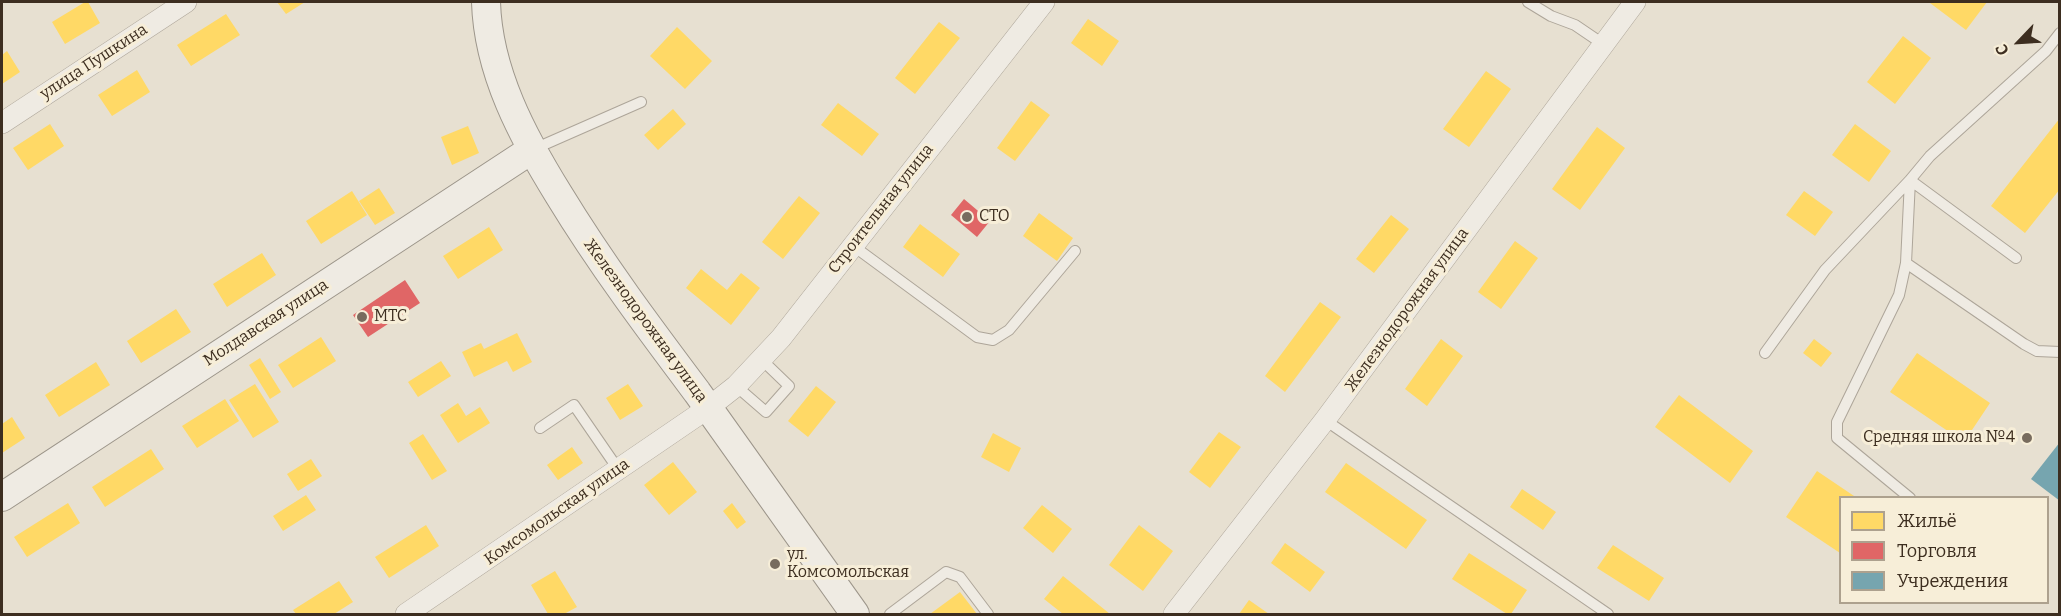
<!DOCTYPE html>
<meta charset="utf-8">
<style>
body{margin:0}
#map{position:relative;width:2061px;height:616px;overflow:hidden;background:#e7e0d1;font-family:Bitter,serif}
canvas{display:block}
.frame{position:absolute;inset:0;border:3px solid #3d2e20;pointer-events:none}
.legend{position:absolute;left:1839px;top:496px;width:210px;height:108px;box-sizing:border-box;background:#f7eed8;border:2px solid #ada18e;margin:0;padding:8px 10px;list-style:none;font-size:18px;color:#3d2e20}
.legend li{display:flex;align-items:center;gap:12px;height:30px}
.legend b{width:30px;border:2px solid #ada18e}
.north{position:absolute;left:1989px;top:12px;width:60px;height:60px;-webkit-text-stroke:4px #f7eed8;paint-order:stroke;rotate:245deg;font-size:16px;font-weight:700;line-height:24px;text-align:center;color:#3d2e20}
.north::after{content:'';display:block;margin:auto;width:21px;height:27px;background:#3d2e20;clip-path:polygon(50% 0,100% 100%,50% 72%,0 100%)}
</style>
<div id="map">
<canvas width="2061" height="616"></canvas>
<div class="frame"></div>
<ul class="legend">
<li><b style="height:16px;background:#ffd966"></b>Жильё</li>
<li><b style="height:16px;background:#e06666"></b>Торговля</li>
<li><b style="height:16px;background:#76a5af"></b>Учреждения</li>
</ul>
<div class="north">С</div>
</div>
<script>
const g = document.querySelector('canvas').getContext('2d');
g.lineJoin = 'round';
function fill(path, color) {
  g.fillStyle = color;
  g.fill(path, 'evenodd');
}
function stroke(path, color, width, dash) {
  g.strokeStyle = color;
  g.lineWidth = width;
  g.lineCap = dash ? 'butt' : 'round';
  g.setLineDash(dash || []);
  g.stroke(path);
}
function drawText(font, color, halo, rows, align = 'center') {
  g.font = font + ' Bitter,serif';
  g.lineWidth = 6;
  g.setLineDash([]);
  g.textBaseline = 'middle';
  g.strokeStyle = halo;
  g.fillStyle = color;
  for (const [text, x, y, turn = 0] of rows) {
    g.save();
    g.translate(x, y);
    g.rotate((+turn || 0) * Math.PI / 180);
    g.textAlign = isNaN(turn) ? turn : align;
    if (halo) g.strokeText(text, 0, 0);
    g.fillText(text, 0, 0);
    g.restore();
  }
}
fill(new Path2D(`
 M85,2H88L100,23L65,44L52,22Z
 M277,2H305L286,14Z
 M1931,2H1987L1966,30L1930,3Z
 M226,14L240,35L191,66L177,45Z
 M1088,19L1119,41L1102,66L1071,43Z
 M939,22L960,38L915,94L895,78Z
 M677,27L712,61L685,89L650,56Z
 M1903,36L1931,58L1895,104L1867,82Z
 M7,51L20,72L2,84V55Z
 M137,70L150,92L112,116L98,95Z
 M1486,71L1511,89L1469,147L1443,129Z
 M1031,101L1050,115L1015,161L997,148Z
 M838,103L879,134L862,156L821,125Z
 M673,109L686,124L658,150L644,135Z
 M2060,118V189L2025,233L1991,206Z
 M50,124L64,146L28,170L13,148Z
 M1855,124L1891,151L1869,182L1832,155Z
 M468,126L479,153L452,165L441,137Z
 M1597,127L1625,148L1580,210L1552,189Z
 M379,188L395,213L375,225L359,201Z
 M352,191L367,215L321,244L306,221Z
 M1804,191L1833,212L1815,236L1786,215Z
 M799,196L820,213L783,259L762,242Z
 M1039,213L1073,238L1057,261L1023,236Z
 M1391,215L1409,229L1374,273L1356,259Z
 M920,224L960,254L943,277L903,247Z
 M489,227L503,250L458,279L443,256Z
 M1515,241L1538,258L1501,309L1478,292Z
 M262,253L276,275L227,307L213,284Z
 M701,269L727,290L741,273L760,288L731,325L686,288Z
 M1320,302L1341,317L1285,392L1265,376Z
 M176,309L191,332L141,363L127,341Z
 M517,333L532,362L513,372L507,361L474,377L462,352L481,343L484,349Z
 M321,337L336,361L293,388L278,365Z
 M1441,339L1463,356L1427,406L1405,389Z
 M1814,339L1832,353L1821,367L1803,353Z
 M1917,353L1990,403L1964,442L1890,392Z
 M260,358L281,392L270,399L249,365Z
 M441,361L451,376L418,397L408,382Z
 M96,362L110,385L59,417L45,395Z
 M255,384L279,422L253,438L229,400Z
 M628,384L643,406L620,420L606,398Z
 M816,386L836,402L808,437L788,421Z
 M1679,395L1753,451L1730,483L1655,427Z
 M225,399L239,421L197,448L182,426Z
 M458,403L466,416L480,407L490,423L458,443L440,415Z
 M12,417L25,438L2,453V424Z
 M1219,432L1241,447L1210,488L1189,472Z
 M993,433L1021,448L1009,472L981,457Z
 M423,434L447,471L432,480L409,443Z
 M572,447L583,463L558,480L547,465Z
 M151,449L164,469L105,507L92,487Z
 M311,459L322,476L298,491L287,474Z
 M673,462L697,492L669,515L644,485Z
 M1346,463L1427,520L1406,549L1325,492Z
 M1817,471L1857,498H1840V553L1786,517Z
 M1522,489L1556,512L1543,530L1510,507Z
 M306,495L316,510L283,531L273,516Z
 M68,503L80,523L27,557L14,537Z
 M732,503L746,522L737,529L723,511Z
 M1042,505L1072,529L1053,553L1023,528Z
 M426,525L439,546L389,578L375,557Z
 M1139,525L1173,551L1143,591L1109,565Z
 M1285,543L1325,572L1310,592L1271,563Z
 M1613,545L1664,578L1649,601L1597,568Z
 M1469,553L1527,590L1511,614H1507L1452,579Z
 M555,571L577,607L564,614H548L531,585Z
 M1063,576L1110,614H1063L1044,599Z
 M339,581L353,602L334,614H296L293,610Z
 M960,592L977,614H930Z
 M1249,600L1269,614H1239Z`), '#ffd966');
fill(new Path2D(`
 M964,199L990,221L977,237L951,215Z
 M405,280L420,303L368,337L353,315Z`), '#e06666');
fill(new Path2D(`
 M2060,442V501L2031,479Z`), '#76a5af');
const lane = new Path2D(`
 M1528,2L1551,16L1575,25L1603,44
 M534,149L641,102
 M852,245L977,337L993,340L1009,330L1075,251
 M1906,263L2024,344L2037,351L2060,352
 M1765,353L1825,270L1910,180L2016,258
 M736,386L766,412L789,386L761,359
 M1325,420L1608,614
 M540,428L574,405L618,469
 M1910,498L1837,438V422L1899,295L1906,263L1910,180L1930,156L2046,51L2060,33
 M890,614L946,572L960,577L988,614`);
const street = new Path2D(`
 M2,123L186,2
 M406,614L708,408L736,386L781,338L1044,2
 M1174,614L1325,420L1635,2`);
const secondary = new Path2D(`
 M486,2C488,72 523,137 559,195C601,264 649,328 697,392C750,466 803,540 855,614
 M2,497L531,150`);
stroke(lane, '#ada599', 12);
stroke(street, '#ada599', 22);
stroke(secondary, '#9c958a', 30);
stroke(lane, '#efebe3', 10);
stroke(street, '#efebe3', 21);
stroke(secondary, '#efebe3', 28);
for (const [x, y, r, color] of [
 [967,217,6,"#786c5e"],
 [362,317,6,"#786c5e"],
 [2027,438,6,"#786c5e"],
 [775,564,6,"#786c5e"]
]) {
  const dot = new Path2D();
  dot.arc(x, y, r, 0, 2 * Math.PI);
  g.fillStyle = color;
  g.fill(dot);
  stroke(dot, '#f7eed8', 2);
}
drawText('16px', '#3d2e20', '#f7eed8', [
 ["улица Пушкина",94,62,-33],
 ["Строительная улица",881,209,-52],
 ["Железнодорожная улица",1407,310,-54],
 ["Железнодорожная улица",645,321,54],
 ["Молдавская улица",266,323,-33],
 ["Комсомольская улица",557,512,-35]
]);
drawText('16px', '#3d2e20', '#f7eed8', [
 ["СТО",979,217],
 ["МТС",374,317],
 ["Средняя школа №4",2015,438,"right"],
 ["ул.",787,555],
 ["Комсомольская",787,573]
], 'left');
</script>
